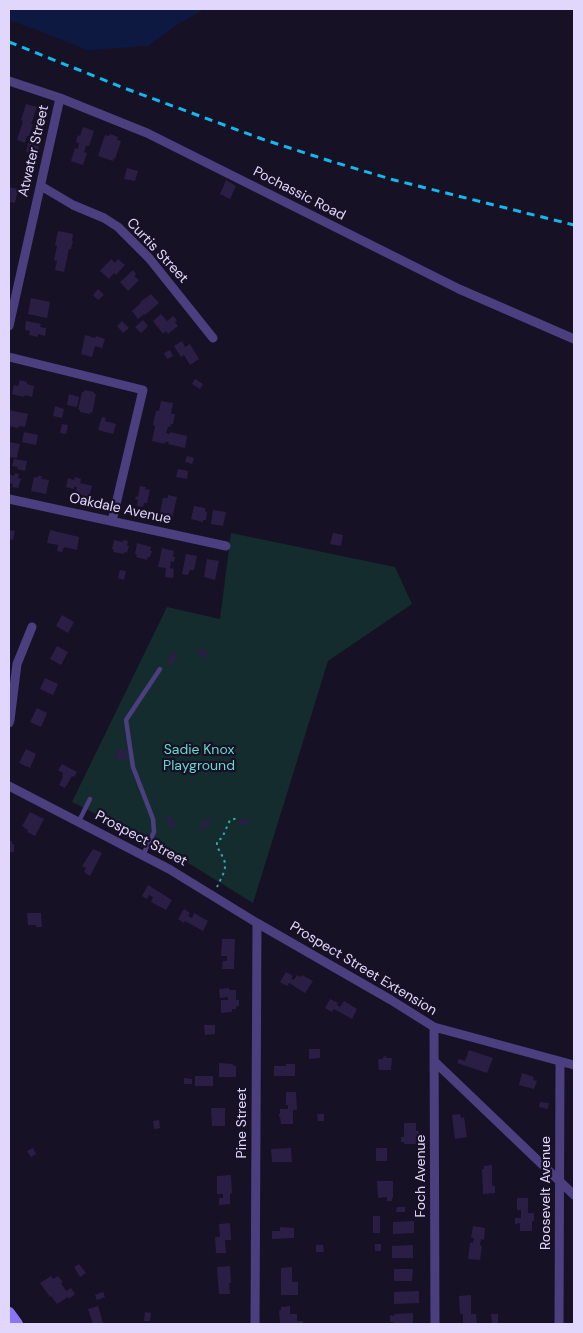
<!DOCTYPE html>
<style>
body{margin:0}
#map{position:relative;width:583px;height:1333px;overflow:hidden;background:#171125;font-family:"DM Sans",sans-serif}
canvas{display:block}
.frame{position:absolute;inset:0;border:10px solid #e1d7fc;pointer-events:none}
</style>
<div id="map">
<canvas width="583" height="1333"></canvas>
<div class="frame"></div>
</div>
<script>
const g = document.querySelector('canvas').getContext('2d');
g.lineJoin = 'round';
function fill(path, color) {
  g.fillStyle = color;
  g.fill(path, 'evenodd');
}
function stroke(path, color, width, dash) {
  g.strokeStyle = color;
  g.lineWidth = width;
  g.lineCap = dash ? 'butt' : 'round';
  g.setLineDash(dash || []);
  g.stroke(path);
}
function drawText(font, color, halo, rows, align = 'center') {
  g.font = font + ' "DM Sans",sans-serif';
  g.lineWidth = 4.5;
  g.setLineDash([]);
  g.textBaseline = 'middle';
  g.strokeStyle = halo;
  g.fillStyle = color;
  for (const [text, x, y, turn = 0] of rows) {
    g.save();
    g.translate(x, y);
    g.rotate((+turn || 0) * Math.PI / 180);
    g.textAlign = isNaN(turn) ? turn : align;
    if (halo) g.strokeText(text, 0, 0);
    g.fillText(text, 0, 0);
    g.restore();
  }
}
fill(new Path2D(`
 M231,533L395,567L412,604L328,661L253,903L164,848L72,802L167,607L220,619Z`), '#142c2e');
fill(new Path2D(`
 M9,9H205L176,25L148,46L87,50L37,30L9,20Z`), '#0e1941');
fill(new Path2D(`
 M26,104L37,107L31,124H33L29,136H27L25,143L17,140L23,121L21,120Z
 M83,127L94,131L89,146H86L84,152L87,153L83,165L71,161L75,148L78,149L79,143L76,142L78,135L80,136Z
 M110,134L118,137L117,140L121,141L115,159L114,158L113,161L98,156L105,135L109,136Z
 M28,143L39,146L37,155L26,152Z
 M127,168L138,171L135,181L124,179Z
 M226,180L236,186L230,199L220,194Z
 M9,187L18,189L15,203L9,202Z
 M58,231L73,234L72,241H73L71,249H69L64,272L55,270L57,261L54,260L57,246L55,245Z
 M111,259L115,263L118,259L125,265L116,275L114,273L109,279L100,271Z
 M133,270L136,274L134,276L139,280L128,291L120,282Z
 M98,289L104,295L98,300L93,295Z
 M151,294L159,303L145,315L144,314L138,319L132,311L141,303L140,302Z
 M31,298L50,302L47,318L28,314Z
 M161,314L167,321L173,316L177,320L175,322L178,326L168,334L166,331L163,334L153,321Z
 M143,320L148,326L141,333L135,327Z
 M26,321L41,324L40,327L46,328L45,336L38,334V337L29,335L30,331L25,330Z
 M122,321L129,328L123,333L117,326Z
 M85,335L95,338L96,336L105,339L102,348L95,346L92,357L81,354Z
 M182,341L185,347L190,344L199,359L190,365L184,355L181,357L174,346Z
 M170,350L173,356L167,359L164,353Z
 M195,379L203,384L200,389L192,384Z
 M20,380L27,382V384L34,386L32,397L25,395L24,397L12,394L14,385L18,386Z
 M84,390L94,392V394H96L92,413L90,412V414L80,412V410H78L82,392H84Z
 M69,394L79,397L77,407L67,405Z
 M161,401L173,403L171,414H175L173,424H171L170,427H168L166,433L170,434V432L187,436L185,448L168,444L169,442H165V444L152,441L155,426L153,425L156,411H159Z
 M55,406L64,409L62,418L53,416Z
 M9,410L28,414L25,427L19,426L18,428L9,426Z
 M102,417L106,418L105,421L116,424L113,434L98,430Z
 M62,424L68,425L66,434L60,433Z
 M24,432L38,435L36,445L22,442Z
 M9,442L20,444L17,458L9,457Z
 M187,456L194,458L192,464L185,462Z
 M14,459L27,461L25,471L17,469L18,467L12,466Z
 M178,469L188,471L187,479L176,477Z
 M15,473L19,474L18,478L21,479L18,488L12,487L13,484L9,483V474L14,476Z
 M38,476H42L41,479L49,480L46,494L31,491L34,477L37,478Z
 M75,477L81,479L80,483L92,486L89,497L75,494L77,487H74V489L66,487L68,478L74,480Z
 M140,486L146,487L145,489L150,490L147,503H144L143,507L137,506L138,500L135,499L136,496L138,497Z
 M168,495L177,497L172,518L164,517L165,514L160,513L163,498H168Z
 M194,506L205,508V511L207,512L206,520H203V522L191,519Z
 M213,510L226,512L223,526L211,524Z
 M9,530L15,531L13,540L9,539Z
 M50,530L79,537L77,550L64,547L62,552L57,551L58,545L47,543Z
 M333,533L343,535L341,546L330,544Z
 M114,540L123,542V540L128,541L127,546H129L127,553L124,552V554L113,552L114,550L112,549Z
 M137,543L151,547L150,551H152L150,557H148L147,560L136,557L137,555L135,554Z
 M162,548L174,551L173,557H175L174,562L171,561L170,568L174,569L173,578L165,577L166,568L158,567Z
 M186,554L197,556L194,570H190L188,575L182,574Z
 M207,559L219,561L215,580L204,577Z
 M120,570L126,571L124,580L118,578Z
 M62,615L74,622L68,633L56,626Z
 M57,646L68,652L61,665L50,659Z
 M201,648L208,653L205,658L197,653Z
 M173,652L178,656L171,665L166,661Z
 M45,678L58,684L53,695L40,689Z
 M37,708L47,713L41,727L30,722Z
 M26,749L36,754L30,768L19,763Z
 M126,749L128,759L118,761L116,750Z
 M62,764L77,772L74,777L72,776L65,788L59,785L63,777L62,776L63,773L58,770Z
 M30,812L44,819L35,836L27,832L28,830L22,826Z
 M168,815L177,825L173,829L164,819Z
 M208,818L211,822L201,831L198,827Z
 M247,819V824L239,825L238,820Z
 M9,841H12V844L14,845V852H9Z
 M93,849L102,853L90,876L84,872L86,868L82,866Z
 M148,885L172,900L166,910L151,902L153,897L149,895L147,899L142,896Z
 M184,909L190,913L188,916L192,918L194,913L208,921L203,931L185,921L184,923L178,919Z
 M27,913H41L42,927H36V925H28Z
 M222,939H235L234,969H222L223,961H227V956H221Z
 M286,972L293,976L291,979L294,980L297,975L301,977L302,975L313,981L305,993L289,983L287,986L280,982Z
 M229,988V990H236V1000H239V1006H236V1009H232V1012L221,1013V1000H228V997L220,998L219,989Z
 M330,999L338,1003L337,1005L340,1007L344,1001L357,1009L352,1019L334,1009L332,1012L325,1008Z
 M204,1025H215V1034L205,1035Z
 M309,1049H320V1058L309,1059Z
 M469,1050L493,1058L487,1073L457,1063L459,1059L465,1061Z
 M386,1056V1058H392L391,1070H379L378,1059H383V1057Z
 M219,1063L233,1064L232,1065L236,1066V1077H219Z
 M286,1064H295V1076H274V1066H286Z
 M522,1073L534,1077L533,1080L537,1081L534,1089L519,1085Z
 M195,1076H213V1086H195Z
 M184,1078L192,1079V1084H184Z
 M286,1092H296L297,1110H293V1124H281L280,1117H279V1114H280V1109H288V1105H286Z
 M540,1102L549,1103L548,1109L539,1107Z
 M211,1108H225V1126H212Z
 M317,1114H324V1121H318Z
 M460,1114L461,1118L464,1117L467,1137L455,1139L452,1115Z
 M159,1120L160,1128L154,1129L153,1121Z
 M404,1123H416V1131H419V1143H416V1144H404V1142H401V1137H404Z
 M33,1148L36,1154L31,1157L27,1151Z
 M291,1148L292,1162H272L271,1149Z
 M376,1148H387V1161H376Z
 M492,1165V1186H495V1193L483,1194L482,1169H484V1166Z
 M231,1175L232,1193L230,1194V1204L219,1205V1198H223V1194H217V1176Z
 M377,1181H393V1198H392V1201H387V1197L378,1198Z
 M517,1198H528V1213H534V1221H532V1231H520V1223L515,1224V1218H521V1210H517Z
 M397,1207H405V1212H396Z
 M373,1216H380V1233H373Z
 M414,1221V1233L393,1234V1222Z
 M230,1223L231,1240H225L226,1253H216L215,1237H220L219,1224Z
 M473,1226L485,1228L484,1240L481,1239L480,1245L482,1246L480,1260L468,1259L470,1243H473L474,1238H471Z
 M280,1227L294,1228V1238L272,1239V1231H280Z
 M375,1244H381V1251H375Z
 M316,1245H323L324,1252H316Z
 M413,1245V1258H392V1246Z
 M79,1264L86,1273L80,1277L74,1267Z
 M230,1266L231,1283H229L230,1294H219L217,1267Z
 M292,1267V1282H298V1295H281V1268Z
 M394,1269H413L412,1281H394Z
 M51,1276L53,1279L58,1276L63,1282L61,1283L66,1291L71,1288L75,1294L69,1299L68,1297L57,1304L51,1296L50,1297L40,1283Z
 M419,1291V1303L394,1304V1292Z
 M103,1292L105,1297L97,1300L95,1295Z
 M471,1295V1314H476L477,1324H463V1314H460L459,1296Z
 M98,1306L103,1323L93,1324L88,1309Z
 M290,1306V1314H297V1321H303V1324H280L279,1311L281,1310V1307Z
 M145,1312L151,1313L150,1321H144Z
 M413,1313V1324H394V1322H390V1315L394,1316V1314Z
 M491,1314H498V1324H492Z`), '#2b1e44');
stroke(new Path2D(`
 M217,887C220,880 226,871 225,864C224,855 216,850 217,841L222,838L230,820L238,818`), '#38a6b0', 2, [2.5, 4]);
stroke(new Path2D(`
 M79,821L90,799
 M143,855L154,832L153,819L133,767L126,720L160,669`), '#4b3f80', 4.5);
stroke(new Path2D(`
 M9,81L60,98L147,133L459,289L574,339
 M41,186L73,205L104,218L118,227L149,258L213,338
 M9,326L60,98
 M9,357L143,390L112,521
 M9,499L226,546
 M9,723L10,720L17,664L32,627
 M9,786L169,869L257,923L391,1000L434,1027L574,1065
 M434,1027L435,1324
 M434,1061L574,1195
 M255,1324L257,923
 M559,1324L560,1062`), '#4b3f80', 9);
stroke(new Path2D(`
 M9,1313L17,1324`), '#8a75f6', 12);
stroke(new Path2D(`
 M9,42L124,88L262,139L330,161L394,180L574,225`), '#11b9ef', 3, [8, 6]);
drawText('14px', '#e1d7fc', '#171125', [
 ["Atwater Street",34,151,-77],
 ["Pochassic Road",299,194,27],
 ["Curtis Street",157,251,47],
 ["Oakdale Avenue",120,509,12],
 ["Prospect Street",141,839,28],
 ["Prospect Street Extension",363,969,31],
 ["Pine Street",242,1123,-90],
 ["Foch Avenue",421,1176,-90],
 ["Roosevelt Avenue",546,1193,-90]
]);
drawText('14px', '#68d8cc', '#171125', [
 ["Sadie Knox",199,750],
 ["Playground",199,766]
]);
</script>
